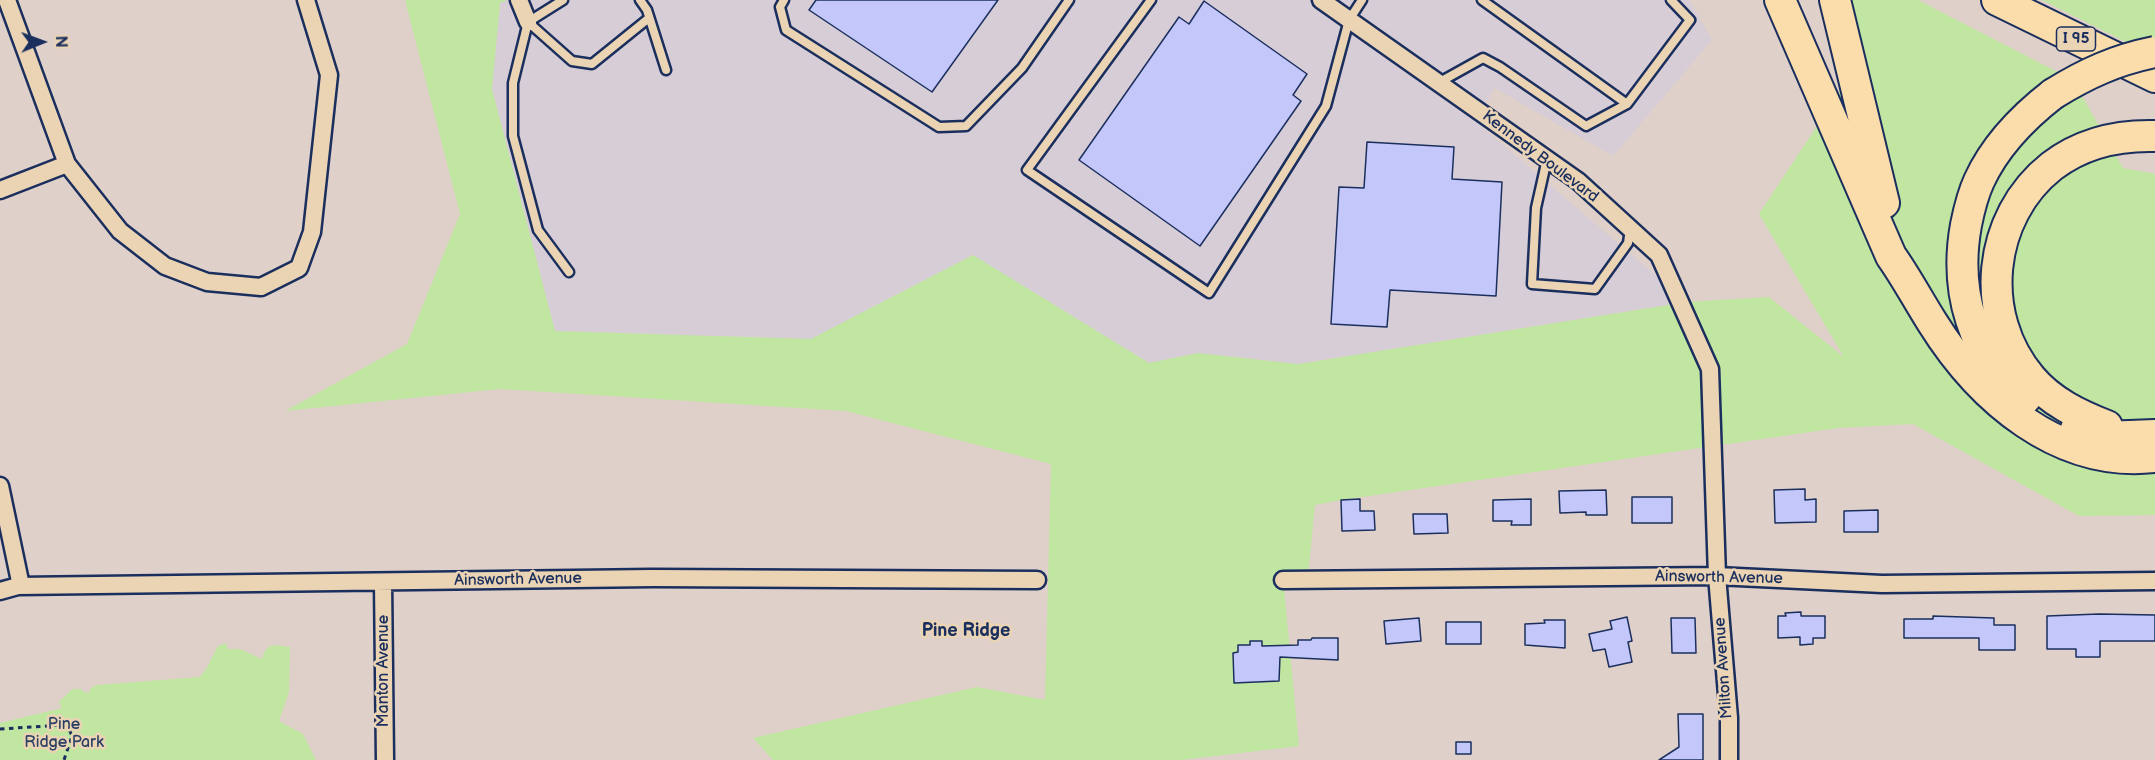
<!DOCTYPE html>
<style>
body{margin:0}
#map{position:relative;width:2155px;height:760px;overflow:hidden;background:#dfd0c9;font-family:"Balsamiq Sans",sans-serif}
canvas{display:block}
.north{position:absolute;left:12px;top:12px;width:60px;height:60px;-webkit-text-stroke:4px #ebd4b4;paint-order:stroke;rotate:89deg;font-size:16px;font-weight:700;line-height:24px;text-align:center;color:#1b2f5e}
.north::after{content:'';display:block;margin:auto;width:21px;height:27px;background:#1b2f5e;clip-path:polygon(50% 0,100% 100%,50% 72%,0 100%)}
</style>
<div id="map">
<canvas width="2155" height="760"></canvas>
<div class="north">N</div>
</div>
<script>
const g = document.querySelector('canvas').getContext('2d');
g.lineJoin = 'round';
function fill(path, color) {
  g.fillStyle = color;
  g.fill(path, 'evenodd');
}
function stroke(path, color, width, dash) {
  g.strokeStyle = color;
  g.lineWidth = width;
  g.lineCap = dash ? 'butt' : 'round';
  g.setLineDash(dash || []);
  g.stroke(path);
}
function drawText(font, color, halo, rows, align = 'center') {
  g.font = font + ' "Balsamiq Sans",sans-serif';
  g.lineWidth = 5;
  g.setLineDash([]);
  g.textBaseline = 'middle';
  g.strokeStyle = halo;
  g.fillStyle = color;
  for (const [text, x, y, turn = 0] of rows) {
    g.save();
    g.translate(x, y);
    g.rotate((+turn || 0) * Math.PI / 180);
    g.textAlign = isNaN(turn) ? turn : align;
    if (halo) g.strokeText(text, 0, 0);
    g.fillText(text, 0, 0);
    g.restore();
  }
}
fill(new Path2D(`
 M507,0H1689L1712,40L1613,156L1495,88L1475,121L1687,302L1298,364L1198,353L1149,363L973,255L811,339L555,331L492,89L500,2Z`), '#d7cdd7');
fill(new Path2D(`
 M405,0H507L500,3L492,89L555,331L811,339L973,255L1149,363L1198,353L1298,364L1687,302L1769,297L1844,357L1759,214L1865,53L1849,0H1918L2073,80L2123,168L2155,174V515L2079,516L1913,424L1838,428L1341,500L1315,505L1308,576L1283,578L1299,746L1181,760H773L753,738L977,687L1045,700L1051,464L846,411L500,389L285,411L407,344L460,214Z
 M2042,0H2155V43L2134,46Z
 M226,643L228,649H240L262,659C267,641 274,645 290,647L289,692L279,721L303,734L316,760H0V723L62,708L59,702L72,689H81L84,692L89,693L91,688L97,685L200,677L206,669L218,646Z`), '#c0e6a1');
const building = new Path2D(`
 M816,0H998L932,92L809,10Z
 M1204,1L1307,74L1293,95L1301,101L1200,246L1079,160L1179,17L1189,24Z
 M1367,142L1454,147L1452,179L1502,182L1496,296L1390,290L1387,327L1331,324L1339,187L1364,188Z
 M1805,489V500L1816,499V522L1775,523L1774,490Z
 M1606,490L1607,515H1586V512L1560,513L1559,491Z
 M1632,497H1672V523H1632Z
 M1360,499V511H1374L1375,530L1342,531L1341,500Z
 M1531,499V525H1511L1512,521H1493V500Z
 M1878,510V532H1844V511Z
 M1413,514H1447L1448,533L1414,534Z
 M1801,612V616H1825V638H1813V644L1800,645V637L1778,638V616H1786L1785,613Z
 M2099,614L2155,615V641H2100V657H2076V649H2047V616Z
 M1933,616L1994,618V625H2015V650H1979V638H1904V619H1933Z
 M1627,617L1632,641L1628,642L1632,662L1609,667L1605,649L1593,651L1589,634L1612,629L1610,621Z
 M1419,618L1421,641L1386,644L1384,621Z
 M1671,618H1695L1696,653H1672Z
 M1544,620H1565V648L1525,645V624L1545,623Z
 M1446,622H1481V644H1446Z
 M1312,638H1338V660L1280,657L1279,681L1234,683L1233,653L1238,652V645H1250V641H1262V646L1298,645V640H1311Z
 M1678,714H1703V760H1659L1679,747Z
 M1456,742H1471V754H1456Z`);
fill(building, '#c3c7f9');
stroke(building, '#1b2f5e', 1.5);
const service = new Path2D(`
 M563,0L528,22L513,83V136L538,230L569,272
 M640,0L647,10L666,70
 M784,0L780,7L786,30L939,127L966,126L1022,68L1069,0
 M1151,0L1027,170L1209,293L1326,106L1349,20L1362,0
 M1482,0L1627,104L1690,20L1671,0
 M528,22L572,61L592,64L649,18
 M1438,83L1483,58L1500,67L1586,126L1627,104
 M1547,159L1536,208L1532,284L1595,289L1628,243L1630,229`);
const minor = new Path2D(`
 M7,0L67,164L120,231L165,266L207,282L261,287L299,268L312,232L329,75L306,0
 M519,0L528,22
 M1321,0L1578,181L1659,255L1710,369L1717,576L1729,718V760
 M0,190L67,164
 M0,486L21,586
 M1283,580L1717,576L1882,584L2155,581
 M383,582L385,760
 M0,591L18,586L653,578L1037,580`);
const motorway = new Path2D(`
 M1780,0L1891,256C1906,277 1918,300 1932,322C1980,399 2059,468 2155,457
 M1835,0L1884,203
 M1997,0L2155,77
 M2025,399C1972,355 1954,291 1966,225C1969,210 1973,194 1979,181C1995,146 2022,118 2053,94
 M2107,426C2079,415 2051,402 2031,378C1978,316 1987,217 2052,166C2082,143 2118,135 2155,136
 M2076,429L2103,437L2155,435`);
stroke(service, '#1b2f5e', 13);
stroke(minor, '#1b2f5e', 21);
stroke(motorway, '#1b2f5e', 34);
stroke(new Path2D(`
 M0,729L63,725L68,727L72,736L64,760`), '#1b2f5e', 3, [4.5, 4.5]);
stroke(service, '#ebd4b4', 8);
stroke(minor, '#ebd4b4', 16);
stroke(motorway, '#faddab', 30);
const motorwayBridge = new Path2D(`
 M2053,94C2087,73 2116,60 2155,52`);
stroke(motorwayBridge, '#1b2f5e', 34, []);
stroke(motorwayBridge, '#faddab', 30);
for (const [x, y, w] of [
 [2076,39,39]
]) {
  const box = new Path2D();
  box.roundRect(x - w / 2, y - 12, w, 24, 4.5);
  g.fillStyle = '#ebd4b4';
  g.fill(box);
  stroke(box, '#1b2f5e', 1.5);
}
drawText('bold 15px', '#1b2f5e', null, [
 ["I 95",2076,39]
]);
drawText('16px', '#1b2f5e', '#ebd4b4', [
 ["Kennedy Boulevard",1540,157,37],
 ["Ainsworth Avenue",1719,578,1],
 ["Ainsworth Avenue",518,580,-1],
 ["Milton Avenue",1724,668,-94],
 ["Manton Avenue",384,671,-90]
]);
drawText('16px', '#2c4165', '#ebd4b4', [
 ["Pine",64,725],
 ["Ridge Park",64,743]
]);
drawText('bold 18px', '#1b2f5e', '#ebd4b4', [
 ["Pine Ridge",966,631]
]);
</script>
